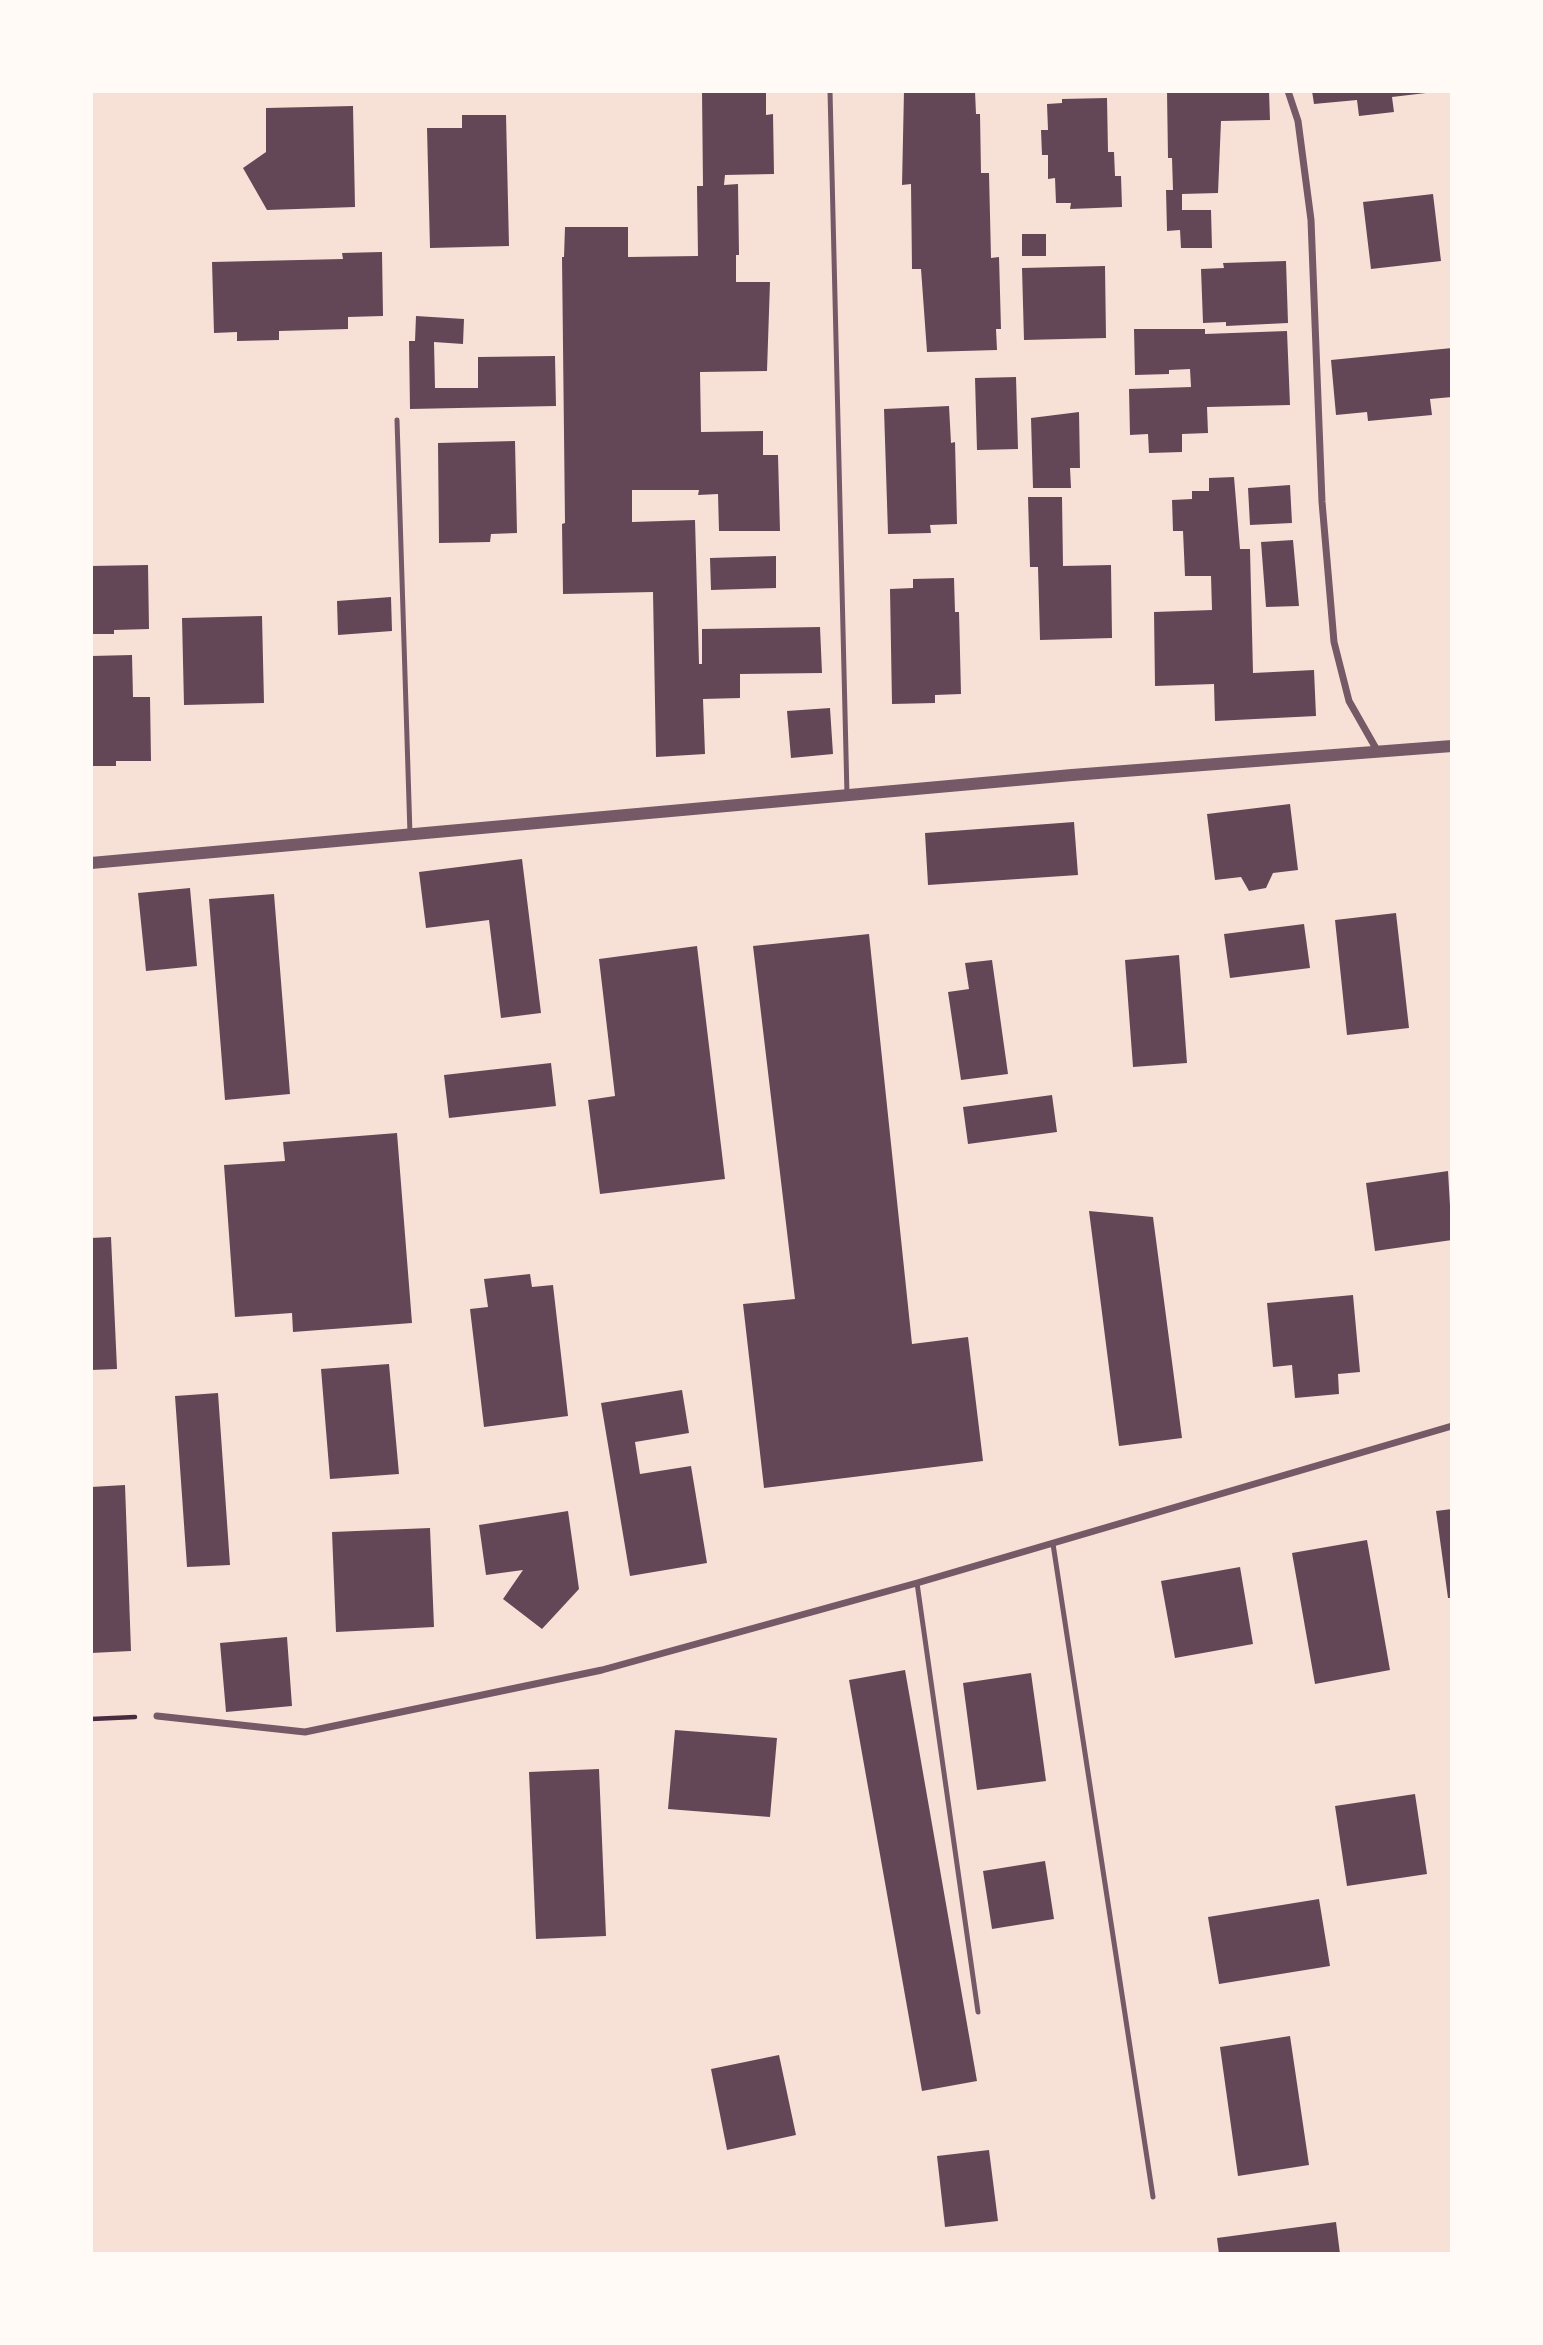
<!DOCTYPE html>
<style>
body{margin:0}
#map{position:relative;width:1543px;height:2345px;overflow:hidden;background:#f7e1d7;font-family:"Space Grotesk",sans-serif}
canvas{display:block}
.frame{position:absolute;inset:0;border:93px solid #fffaf5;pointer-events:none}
</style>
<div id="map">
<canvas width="1543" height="2345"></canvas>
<div class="frame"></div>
</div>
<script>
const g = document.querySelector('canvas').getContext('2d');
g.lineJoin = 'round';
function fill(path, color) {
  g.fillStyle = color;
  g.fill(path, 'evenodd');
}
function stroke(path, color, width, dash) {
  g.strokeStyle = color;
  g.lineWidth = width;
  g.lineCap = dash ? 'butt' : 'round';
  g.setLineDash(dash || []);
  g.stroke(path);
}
fill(new Path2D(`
 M702,91H766V115L773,114L774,174L725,175L724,185L738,184L739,255H736V282H770L767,371L700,372L701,432L763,431V455H778L780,531H719L718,494L698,495L699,490H632V522L695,520L699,664H702V629L820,627L822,673L740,674V698L703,699L705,754L656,757L653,592L563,594L562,524L565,523L562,257H564L565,227H628V257L698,256L697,186H703Z
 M904,91H975L976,114H980L981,173H989L991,258L999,257L1001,329H996L997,350L927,352L921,269H912L911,184L902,185Z
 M1167,91H1269L1270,120L1221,121L1218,193L1182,194V210H1211L1212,248H1181L1180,230L1167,231L1166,190H1173L1172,158H1168Z
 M1312,91H1426V93L1392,97L1394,112L1359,116L1357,100L1314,104Z
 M1107,98L1108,152H1114L1115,176H1121L1122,207L1070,209L1071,203H1056L1055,178L1048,179V155H1042L1041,130H1048L1047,104L1062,103V99Z
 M353,106L355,207L267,210L243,168L266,152V108Z
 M462,115H506L509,246L430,248L427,128H462Z
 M1433,194L1441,261L1371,269L1363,202Z
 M1022,234H1046V256H1022Z
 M382,252L383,316L348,317V329L279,331V340L237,341V332L214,333L212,262L343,259L342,253Z
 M1286,261L1288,323L1226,326V322L1203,323L1201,269L1224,268L1223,263Z
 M1105,266L1106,338L1024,340L1022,268Z
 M416,316L464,319L463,344L434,342L435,388H478V357L555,356L556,406L410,409L409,341H415Z
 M1134,329H1205V334L1287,331L1290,405L1207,407L1208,433L1182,434V452L1149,453L1148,434L1130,435L1129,389L1191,387L1190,369L1169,370V374L1135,375Z
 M1452,348V397L1430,399L1432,415L1368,421L1367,412L1336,415L1331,360Z
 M1016,377L1018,449L977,450L975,378Z
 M949,406L951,443L955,442L957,524L930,525L931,533L888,534L884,409Z
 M1079,412L1080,468H1070L1071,488H1033L1031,418Z
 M515,441L517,533L491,534L490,542L439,543L438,443Z
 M1234,477L1240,549H1250L1253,673L1314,670L1316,716L1215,721L1214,684L1155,686L1154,612L1212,610L1211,576H1185L1183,531H1173L1172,500L1192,499V491H1209V478Z
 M1290,485L1292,523L1250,525L1248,488Z
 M1028,497H1062L1063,566L1111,565L1112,638L1040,640L1038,567H1030Z
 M1293,540L1299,606L1266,607L1261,542Z
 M776,556V588L711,590L710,558Z
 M148,565L149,629L114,630V634H91V566Z
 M954,578L955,612H959L961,694L935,695V703L892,704L890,589L913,588V579Z
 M391,597L392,631L338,635L337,601Z
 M262,616L264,703L184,705L182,618Z
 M132,655L133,697H150L151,761H116V766H91V656Z
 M830,708L833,754L791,758L787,711Z
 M1290,804L1298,870L1273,873L1266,888L1249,891L1241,877L1215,880L1207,814Z
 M1074,822L1078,875L928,885L925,833Z
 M522,859L541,1013L501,1018L489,920L426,928L419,872Z
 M190,888L197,966L146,971L138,893Z
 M274,894L290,1094L225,1100L209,899Z
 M1396,913L1409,1028L1347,1035L1335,920Z
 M1304,924L1310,968L1230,978L1224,934Z
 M869,934L912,1344L968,1337L983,1461L764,1488L743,1304L795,1299L753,946Z
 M697,946L725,1179L600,1194L588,1100L615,1096L599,959Z
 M1179,955L1187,1063L1133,1067L1125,960Z
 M992,960L1008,1074L961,1080L948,992L969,989L965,963Z
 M551,1063L556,1106L449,1118L444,1075Z
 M1052,1095L1057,1132L968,1144L963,1107Z
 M397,1133L412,1323L293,1332L292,1313L235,1317L224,1165L285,1161L283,1142Z
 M1448,1171L1452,1240L1375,1251L1366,1183Z
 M1089,1211L1153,1217L1182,1438L1119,1446Z
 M111,1237L117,1369L91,1370V1238Z
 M530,1274L532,1287L553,1285L568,1416L484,1427L470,1309L488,1307L484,1279Z
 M1353,1295L1360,1372L1338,1374L1339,1394L1295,1398L1292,1365L1273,1367L1267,1303Z
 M389,1364L399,1474L330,1479L321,1369Z
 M682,1390L689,1433L635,1442L640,1474L691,1466L707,1563L630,1576L601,1403Z
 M218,1393L230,1565L187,1567L175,1396Z
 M125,1485L131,1651L91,1653V1487Z
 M1452,1509V1598H1448L1436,1511Z
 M568,1511L579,1589L542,1629L503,1599L523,1570L486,1575L479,1525Z
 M430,1528L434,1627L336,1632L332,1532Z
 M1367,1540L1390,1670L1315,1684L1292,1553Z
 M1240,1567L1253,1644L1175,1658L1161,1581Z
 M287,1637L292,1706L226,1712L220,1643Z
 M905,1670L977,2081L922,2091L849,1680Z
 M1031,1673L1046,1781L977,1790L963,1683Z
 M675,1730L777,1738L770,1817L668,1809Z
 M599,1769L606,1936L536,1939L529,1772Z
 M1415,1794L1427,1874L1347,1886L1335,1806Z
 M1045,1861L1054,1919L992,1929L983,1871Z
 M1319,1899L1330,1966L1219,1984L1208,1917Z
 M1290,2036L1309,2165L1238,2176L1220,2047Z
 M779,2055L796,2135L727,2150L711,2069Z
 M989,2150L998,2221L945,2227L937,2156Z
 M1336,2222L1340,2254H1219L1217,2238Z`), '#644757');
stroke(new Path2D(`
 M91,1719L135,1717`), '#4a2c40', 4.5);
stroke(new Path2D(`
 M830,91L847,795
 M397,420L410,834
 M1053,1544L1153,2197
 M917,1583L978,2012`), '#755966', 5);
stroke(new Path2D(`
 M1288,91L1298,121L1311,220L1322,502L1334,642L1349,701L1378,752
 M157,1716L305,1732L602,1670L917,1583L1452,1426`), '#755966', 7);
stroke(new Path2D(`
 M91,863L1072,775L1452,746`), '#755966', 12);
</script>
